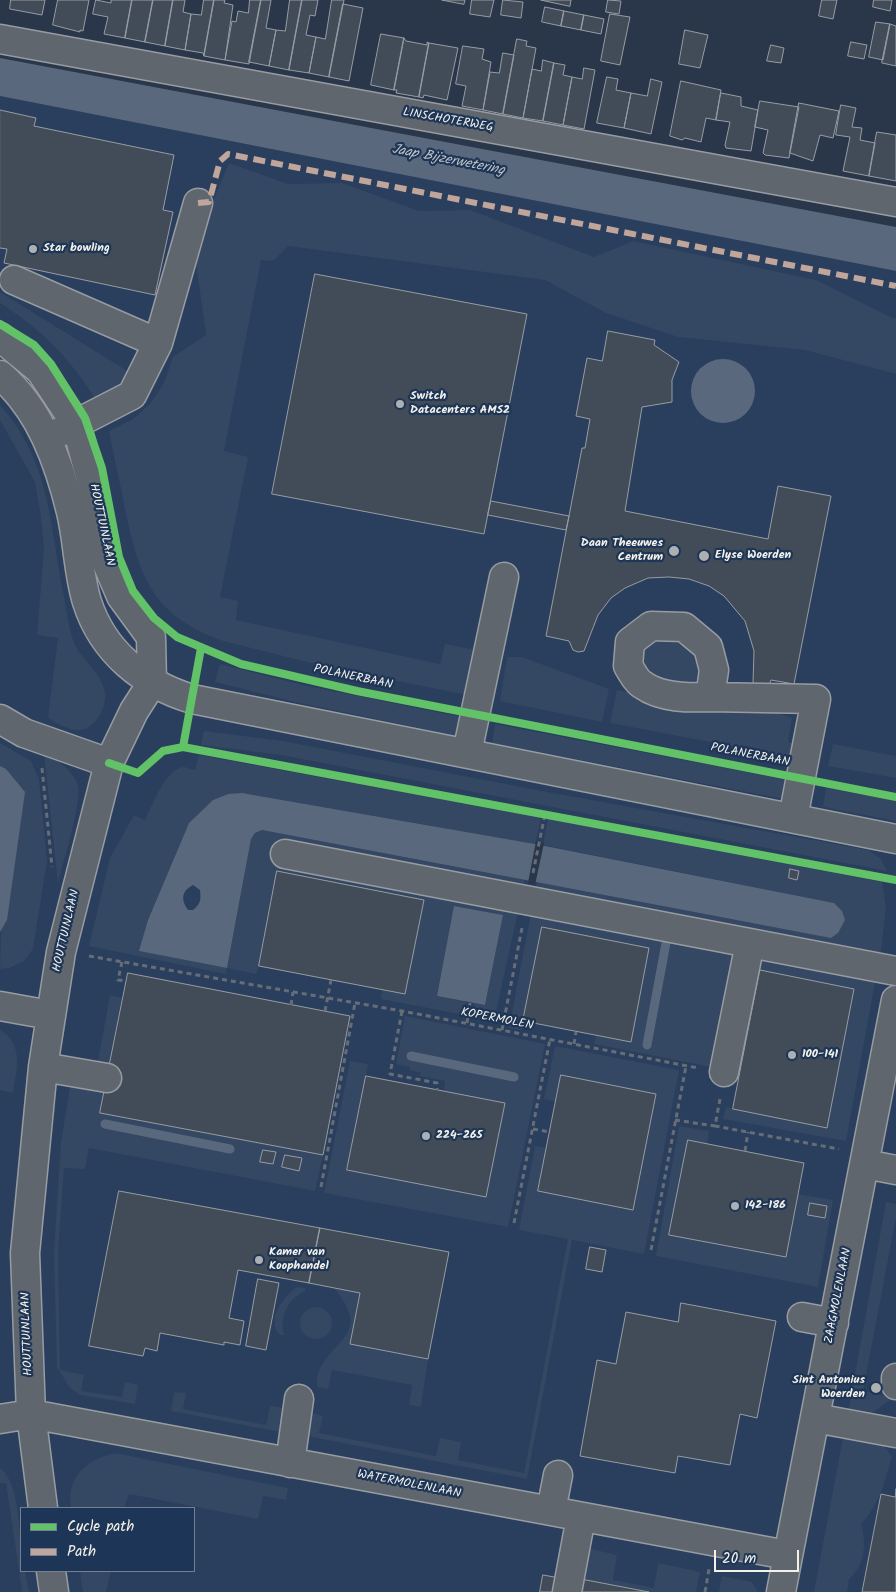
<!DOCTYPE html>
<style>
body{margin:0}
#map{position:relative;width:896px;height:1592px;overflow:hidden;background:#2a374a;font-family:Kalam,sans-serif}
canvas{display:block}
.legend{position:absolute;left:20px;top:1507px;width:175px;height:65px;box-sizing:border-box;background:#1d3557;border:1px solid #738091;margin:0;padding:6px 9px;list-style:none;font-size:15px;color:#f4f1e8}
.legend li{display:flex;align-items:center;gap:10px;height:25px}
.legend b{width:25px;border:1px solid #738091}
.scale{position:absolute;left:714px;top:1550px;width:85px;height:22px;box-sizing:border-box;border:2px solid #f4f1e8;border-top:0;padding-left:6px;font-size:15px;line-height:18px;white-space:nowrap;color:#f4f1e8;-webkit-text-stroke:4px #1d3557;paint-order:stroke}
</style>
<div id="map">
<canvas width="896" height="1592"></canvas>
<ul class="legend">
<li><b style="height:6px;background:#61c268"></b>Cycle path</li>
<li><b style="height:6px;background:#c0a59a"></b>Path</li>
</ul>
<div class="scale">20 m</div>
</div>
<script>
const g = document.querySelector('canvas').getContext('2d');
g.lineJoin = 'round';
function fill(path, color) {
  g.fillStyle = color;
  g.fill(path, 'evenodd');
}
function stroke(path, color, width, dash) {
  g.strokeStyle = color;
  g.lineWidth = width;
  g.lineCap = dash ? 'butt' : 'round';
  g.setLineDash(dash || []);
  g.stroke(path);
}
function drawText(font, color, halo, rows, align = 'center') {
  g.font = font + ' Kalam,sans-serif';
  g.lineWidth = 4.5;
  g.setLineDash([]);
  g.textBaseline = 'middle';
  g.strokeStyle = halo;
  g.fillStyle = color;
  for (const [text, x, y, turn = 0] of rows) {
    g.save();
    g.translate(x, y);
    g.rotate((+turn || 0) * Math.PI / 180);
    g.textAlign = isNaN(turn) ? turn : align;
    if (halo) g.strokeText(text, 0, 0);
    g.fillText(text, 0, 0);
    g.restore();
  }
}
fill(new Path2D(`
 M0,96L896,271V1592H0ZM21,1508H194V1571H21Z`), '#2a3f5d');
fill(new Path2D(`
 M229,163L288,184L342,183L419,211L470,210L594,257L633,241L816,280L892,318H896V374L805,350L678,337L606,313L545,280L288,246L273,261L261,260L224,451L248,457L220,597L238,601L236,620L440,664L445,644L476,650L467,695L323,666L223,641C153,616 139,577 125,509C120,483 114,457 109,431L133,419L150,404L164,383L173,357L206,335L194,248Z
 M0,292L129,372L118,389L97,402C73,361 40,328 0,303Z
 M0,405C51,462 50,527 64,596C67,612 69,631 75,645C83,661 103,675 105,693C107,708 95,729 80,730C69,731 56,723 48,718L58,638L37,635L44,548L40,511L35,482L0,420Z
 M650,638L686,639L701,657L700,677C698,679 693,683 690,684C687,685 682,683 679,683C653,681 623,664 650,638Z
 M507,657H522L609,689L602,722L500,701Z
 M220,664L303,685L461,717L458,736L299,703L215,682Z
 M617,690L702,707L744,712L771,711L792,718L788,742L795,744L794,758L610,723Z
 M495,724L792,781L789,800L492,743Z
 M204,731L283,741L542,791L868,850L880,858L887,871L281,755L201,745Z
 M0,743L31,761L39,779L47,861L33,949L24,961L9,968L0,969L6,769L0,766Z
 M833,744L896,756V778L828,766Z
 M44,754C59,761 72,769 78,785C83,799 62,866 58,884Z
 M199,755L541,818L535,844L255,795L228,794L213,800L189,823L148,920L140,951L227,968L251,839L255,833L262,830L525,880L494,1021L472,1016L474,1003L485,1005L503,915L455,906L437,996L466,1002L464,1015L381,999L382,990L405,994L424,900L278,871L259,966L256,974L227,968L226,974L89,946L110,858L134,815L145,820C152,806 166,767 184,767C187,767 192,770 195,770Z
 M826,788L896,801V821L823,807Z
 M548,819L882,882L886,907L881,950L846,1141L723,1119L726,1107L734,1109L853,989L740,968L721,1069L594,1044L596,1035L542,928L522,1030L509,1028L537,882L750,923L842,911L834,903L543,845Z
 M110,995L122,998L110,1063L98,1061Z
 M405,1016L545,1044L508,1227L324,1193L350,1061L368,1064L347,1170L486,1197L505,1103L444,1091L445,1081L420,1076L421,1073L410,1070V1067L396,1064Z
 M0,1030C24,1044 17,1069 13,1093L0,1090Z
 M555,1046L679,1070L644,1254L572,1240L527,1479L312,1437L308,1431L312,1413L323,1416L319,1433L436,1456L440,1438L461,1442L458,1460L524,1473L568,1239L519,1230L535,1146L548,1148L557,1102L544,1099Z
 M71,1081L105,1088L100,1113L323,1155L315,1191L89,1148L85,1169L64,1168L58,1253L60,1370L84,1375L81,1391L122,1397L125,1382L138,1385L135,1404L80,1395L70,1388L57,1367L54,1252L61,1142Z
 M679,1126L709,1131L707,1145L797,1194L833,1200L818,1287L656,1256Z
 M886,1202L896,1204V1218L863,1391L889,1397V1401L866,1417L848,1413Z
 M297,1287L305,1288V1291C288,1299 279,1316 284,1335H280C265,1320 283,1297 297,1287Z
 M334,1288L360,1293L350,1344L428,1359L421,1407L409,1405L412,1385L332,1370L328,1389L317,1387C317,1382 317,1376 319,1371C334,1338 372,1334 334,1288Z
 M300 1323a16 16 0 1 1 32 0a16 16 0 1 1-32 0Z
 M174,1392L186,1393L183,1409L266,1425L270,1406L284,1408L280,1432L171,1411Z
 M844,1432L880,1440L892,1457C885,1482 879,1505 861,1524C867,1545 865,1565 849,1579L847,1592H814Z
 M115,1453L288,1488L286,1500L263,1496L258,1519L129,1494L124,1508H71C66,1477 86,1460 115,1453Z
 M0,1468C21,1482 21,1546 21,1571H25L29,1592H20L22,1591L6,1483H0Z
 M588,1548L617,1555L613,1580L654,1588L658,1563L700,1572L696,1592H649L581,1579Z
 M80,1571H111L106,1592H83Z
 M722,1576L752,1582L758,1592H719Z`), '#344763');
fill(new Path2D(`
 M0,58L896,227V271L0,96Z
 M691 391a32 32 0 1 1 64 0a32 32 0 1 1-64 0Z
 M0,766L6,769L25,792L7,920L0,932Z
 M242,793L535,844L834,903L842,911L845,920L838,933L831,938L262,830L255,833L251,839L227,968L139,951L148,920L189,823L213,800L228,794ZM193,885L200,890C201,899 201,904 193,910H188C181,900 181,891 193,885Z
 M454,906L503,915L485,1005L437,996Z`), '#59687d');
fill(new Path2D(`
 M536,841L544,843L535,885L528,883Z`), '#2a374a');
stroke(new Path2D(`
 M647,1045L666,943
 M411,1056L514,1077
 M105,1124L230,1149`), '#59687d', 9);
const building = new Path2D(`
 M11,0H45L42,15L10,9Z
 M58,0H89L83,31L80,30V32L53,25Z
 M96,0L111,3V0H132L125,38L104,34L108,17L93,14Z
 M132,0H153L145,42L125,38Z
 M153,0H173L165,46L145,42Z
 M173,0H185L183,12L191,14L185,50L165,46Z
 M204,0H214L204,56L203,53L185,50L191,14L201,15Z
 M214,0H225L224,3L233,5L225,60L204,56Z
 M250,0H261L249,64L225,60L232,21L236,22L238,11L248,13Z
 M261,0H271L266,28L276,30L269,66L249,62Z
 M290,0H302L289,70L269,66L276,30L285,31Z
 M302,0H318L315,16L310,15L306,35L316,37L309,73L289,70Z
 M332,0H344L329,77L309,73L316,37L325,39Z
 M442,0H465L464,4Z
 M472,0H494L490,17L470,14Z
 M503,0L523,2L521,18L501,15Z
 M541,0H571L570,6Z
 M608,0L621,1L619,14L606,12Z
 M822,0H837L833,19L819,16Z
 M874,0H892L890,11L873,7Z
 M343,4L363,8L349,81L329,77Z
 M545,7L564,11L561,26L542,22Z
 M564,11L584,15L581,30L561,26Z
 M610,14L630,17L620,65L601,61Z
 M584,15L604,19L601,34L581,30Z
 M876,22L890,24L883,60L869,57Z
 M890,24L896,26V66L882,63Z
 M685,30L708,35L700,68L679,64Z
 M381,34L404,38L394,90L371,85Z
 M404,38L406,41L427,45V42L429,43L419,97L396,93L397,90H394Z
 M517,39L527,41L526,46L536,48L523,118L503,114Z
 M851,42L867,45L864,59L848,56Z
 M429,43L458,48L447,100L424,95L423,98L419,97Z
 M771,45L784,48L781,63L767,61Z
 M463,46L484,49L482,59L491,62L483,110L462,106L466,86L456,84Z
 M503,53L514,55L503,114L483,110L490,72L499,73Z
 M543,60L554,63L543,121L523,118L532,69L541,71Z
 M554,63L565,65L563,75L572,77L563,125L543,121Z
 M584,68L595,70L584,129L563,125L572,77L582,79Z
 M607,77L618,79L616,90L631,93L624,128L597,123Z
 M651,79L662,82L651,134L624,128L631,93L647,96Z
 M681,81L721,90L716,120L706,118L701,142L685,138L682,140L670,136Z
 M721,93L741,97V106L758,110L751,151L726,148L725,145L730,122L716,120Z
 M760,101L799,107L789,158L765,155L763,153L768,130L755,127Z
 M799,103L839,111L833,138L820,135L813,161L790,153Z
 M841,105L856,108L852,127L862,128L860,140L875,143L869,176L843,171L850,137L836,135Z
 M0,110L36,118L34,126L174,155L163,210L173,212L155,295L4,263L7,249L0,248Z
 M877,132L896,135V181L869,176Z
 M315,274L527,314L484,534L272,494Z
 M608,331L655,340L654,345L679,362L672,380V402L642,407L625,511L768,539L778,486L831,496L794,684L771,680L769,685L758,687L753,683L754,651L745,621L724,596L709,586L689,579L669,577L648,578L625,588L611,598L598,615L584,651L578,652L573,650L569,641L546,636L582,448H585L590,419L576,416L587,358L602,361Z
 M491,501L569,516L566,530L488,515Z
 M790,869L799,871L797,880L789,878Z
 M277,871L424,900L405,994L259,966Z
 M542,927L649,948L631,1042L523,1021Z
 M760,970L854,989L827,1128L733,1109Z
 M128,973L350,1016L323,1155L100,1113Z
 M561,1075L656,1094L633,1210L538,1191Z
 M366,1076L505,1103L486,1197L347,1170Z
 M688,1140L804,1163L786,1257L669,1235Z
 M263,1150L276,1152L273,1164L260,1162Z
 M285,1155L302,1158L299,1171L282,1167Z
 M119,1191L320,1228L309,1283L238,1270L229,1318L244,1321L240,1345L224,1342V1345L160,1333L157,1351L145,1348L143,1356L89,1346Z
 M810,1203L827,1206L825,1218L808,1215Z
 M320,1228L449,1252L428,1359L350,1344L360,1293L309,1283Z
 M590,1247L606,1250L602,1272L586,1269Z
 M258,1279L279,1283L266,1350L246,1346Z
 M681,1303L776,1321L757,1418L740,1414L730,1465L678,1456L675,1473L580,1456L597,1360L616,1364L626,1312L678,1322Z
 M896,1489V1592H862L881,1494L895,1497Z
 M543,1575L560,1578L557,1592H540Z
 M581,1579L649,1592H578Z`);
fill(building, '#424c59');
stroke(building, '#979ca3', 1);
const minor = new Path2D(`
 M0,39L896,202
 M14,280L158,343
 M0,337L40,370L76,424L92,483L106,561L121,596L151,637L152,683L134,711L109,763L61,952L43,1067L25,1253L31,1414L43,1508
 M60,432L132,395L158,343L198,203
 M710,697C689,698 661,698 643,685C637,682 632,672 628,666L630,642L651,626L684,627L708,647L714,670L710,697L816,699L793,818
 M0,719L24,733L109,763
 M467,753L504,577
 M285,854L896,971
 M0,1006L50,1015
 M43,1067L107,1078
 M724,1072L750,943
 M865,1164L896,1170
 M802,1317L834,1323
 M896,1378V1385
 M815,1418L896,1433
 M0,1419L31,1414L787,1555
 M290,1463L299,1399
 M551,1511L558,1475
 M51,1571L54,1592
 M567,1592L581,1517
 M781,1592L896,1000`);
const major = new Path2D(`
 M0,375C40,409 59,462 71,512C78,541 78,573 87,602C103,652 143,684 192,699L896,839`);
stroke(minor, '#979ca3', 31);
stroke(major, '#979ca3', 31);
stroke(new Path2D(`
 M42,768L52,867
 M533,873L545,814
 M89,956L402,1011L698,1068
 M122,962L118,980L126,981
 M291,1005L293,992
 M325,1011L331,980
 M402,1011L390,1074L437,1083V1090
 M467,1023L470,1003
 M502,1030L522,928
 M574,1044L576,1032
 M720,1099L715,1126L839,1149
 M675,1120L715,1126
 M533,1129L550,1132
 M745,1151L748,1132
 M321,1187L355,1003
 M514,1223L550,1039
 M651,1250L686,1066
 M705,1592L709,1569`), '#666d76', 3, [5, 4]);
stroke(minor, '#60666e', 28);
stroke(major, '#60666e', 28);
stroke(new Path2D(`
 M198,203L209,202L220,161L228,154L896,286`), '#c0a59a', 6, [12, 6]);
stroke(new Path2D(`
 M0,324L34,345L51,364L85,418L102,468L119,557L133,591L154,618L177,637L241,664L357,691L896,797
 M183,747L201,648
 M109,763L138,773L163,751L183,747L896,880`), '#61c268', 8);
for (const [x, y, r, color] of [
 [33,249,5,"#adb0b1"],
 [400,404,5,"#adb0b1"],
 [674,551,6,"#adb0b1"],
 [704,556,6,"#adb0b1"],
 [792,1055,5,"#adb0b1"],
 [426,1136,5,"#adb0b1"],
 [735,1206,5,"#adb0b1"],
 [259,1260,5,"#adb0b1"],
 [876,1388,6,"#adb0b1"]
]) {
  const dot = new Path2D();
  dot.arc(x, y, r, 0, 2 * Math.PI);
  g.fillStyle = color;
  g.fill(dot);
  stroke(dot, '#1d3557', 2);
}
drawText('12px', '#f4f1e8', '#1d3557', [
 ["LINSCHOTERWEG",448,121,10],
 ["HOUTTUINLAAN",101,525,78],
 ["POLANERBAAN",353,678,12],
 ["POLANERBAAN",750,756,11],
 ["HOUTTUINLAAN",67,931,-77],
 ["KOPERMOLEN",497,1020,11],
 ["ZAAGMOLENLAAN",839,1296,-79],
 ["HOUTTUINLAAN",28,1334,-92],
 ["WATERMOLENLAAN",409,1485,11]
]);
drawText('bold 12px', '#f4f1e8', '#1d3557', [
 ["Star bowling",43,249],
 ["Switch",410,397],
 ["Datacenters AMS2",410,411],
 ["Daan Theeuwes",663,544,"right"],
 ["Centrum",663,558,"right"],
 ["Elyse Woerden",715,556],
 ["100-141",802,1055],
 ["224-265",436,1136],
 ["142-186",745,1206],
 ["Kamer van",269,1253],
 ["Koophandel",269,1267],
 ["Sint Antonius",865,1381,"right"],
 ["Woerden",865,1395,"right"]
], 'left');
drawText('italic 14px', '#c0c3c4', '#1d3557', [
 ["Jaap Bijzerwetering",448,161,11]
]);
</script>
